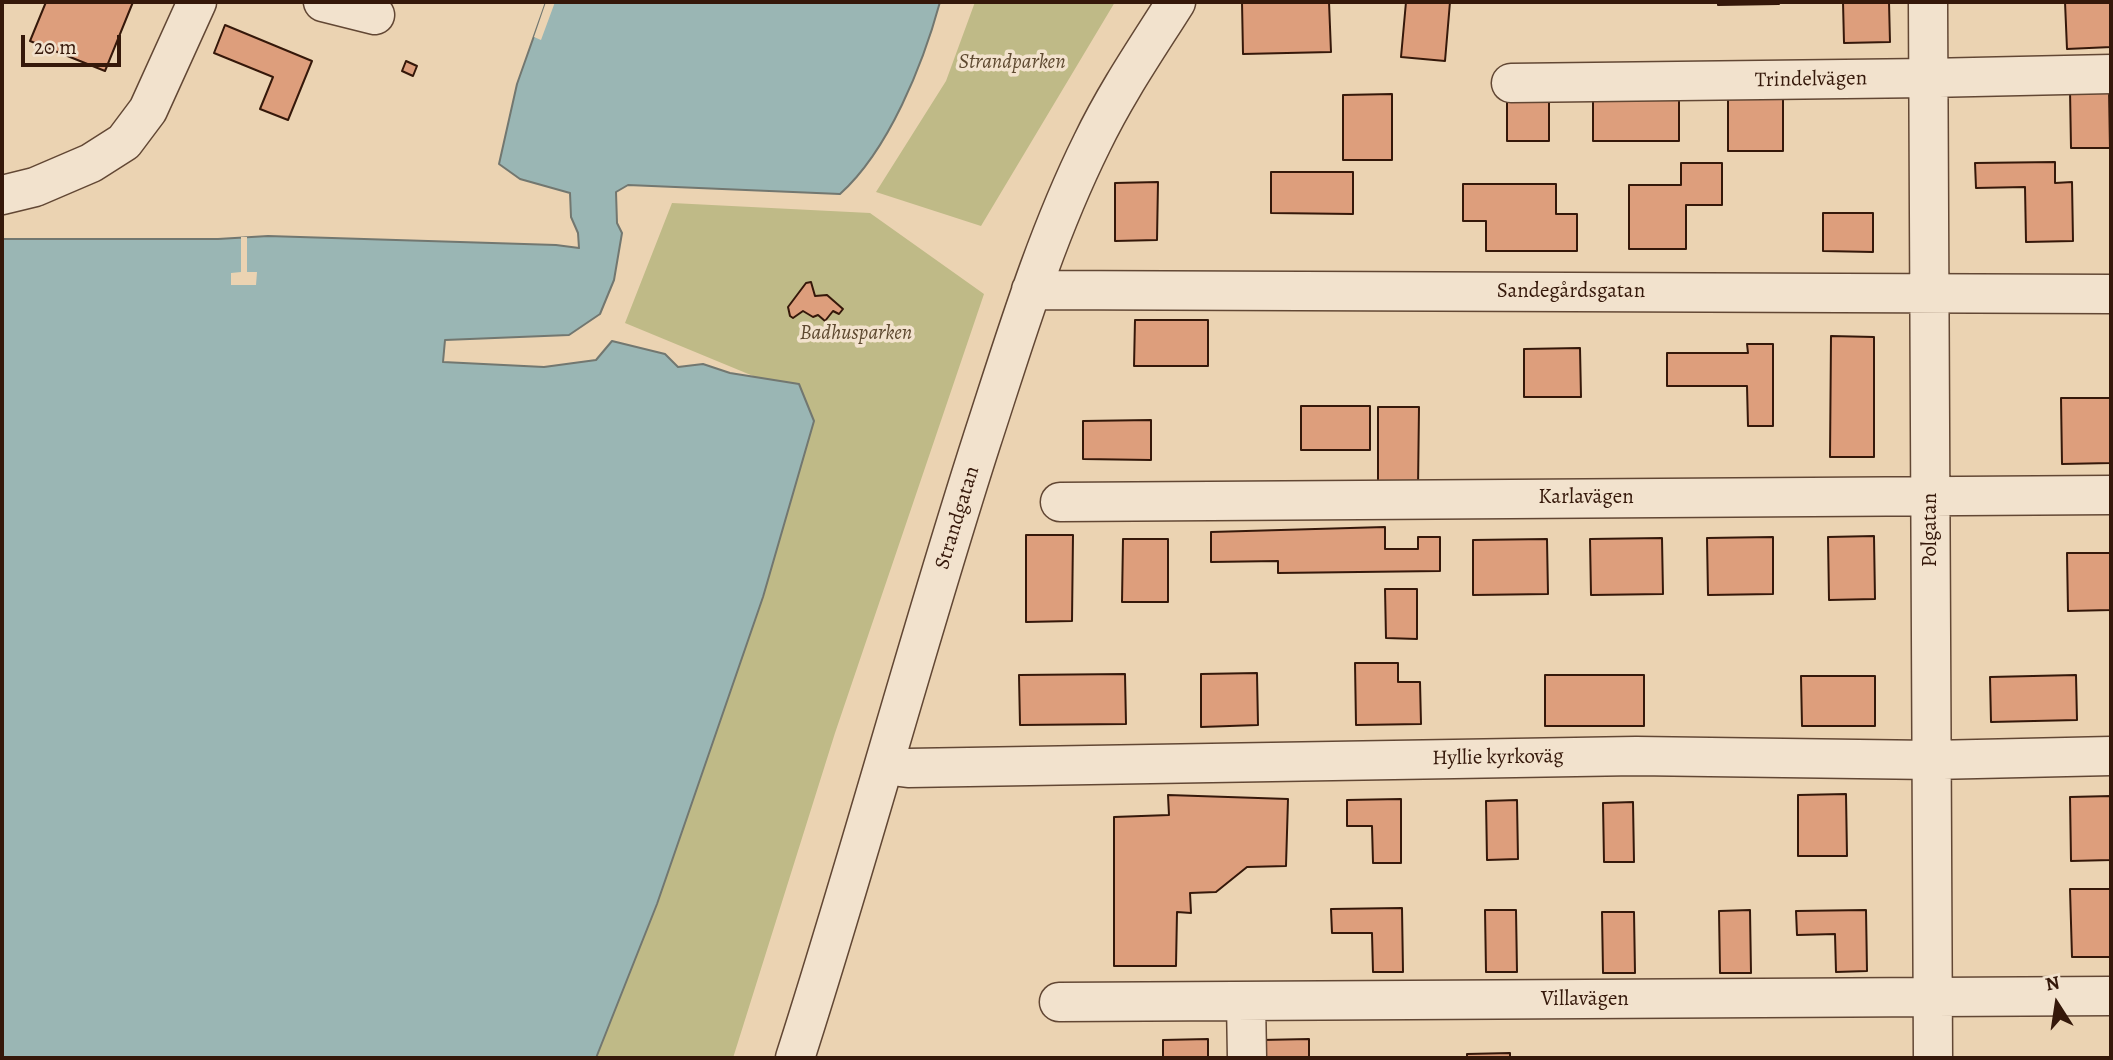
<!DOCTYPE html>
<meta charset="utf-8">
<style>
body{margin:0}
#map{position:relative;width:2113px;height:1060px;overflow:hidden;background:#ebd3b2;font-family:Alegreya,serif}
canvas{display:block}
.frame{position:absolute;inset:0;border:4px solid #35180a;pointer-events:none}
.north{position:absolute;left:2022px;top:969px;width:70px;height:70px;-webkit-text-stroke:5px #f2e2cd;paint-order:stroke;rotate:348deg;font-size:19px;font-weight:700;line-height:28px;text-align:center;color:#35180a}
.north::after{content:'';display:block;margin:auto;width:24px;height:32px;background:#35180a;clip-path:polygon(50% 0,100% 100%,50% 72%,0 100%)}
.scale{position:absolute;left:21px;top:35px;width:100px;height:32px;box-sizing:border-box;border:4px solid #35180a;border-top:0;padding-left:9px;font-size:21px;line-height:24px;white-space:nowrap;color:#35180a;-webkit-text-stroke:5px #f2e2cd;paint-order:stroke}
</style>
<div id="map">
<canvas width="2113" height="1060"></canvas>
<div class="frame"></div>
<div class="north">N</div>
<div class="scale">20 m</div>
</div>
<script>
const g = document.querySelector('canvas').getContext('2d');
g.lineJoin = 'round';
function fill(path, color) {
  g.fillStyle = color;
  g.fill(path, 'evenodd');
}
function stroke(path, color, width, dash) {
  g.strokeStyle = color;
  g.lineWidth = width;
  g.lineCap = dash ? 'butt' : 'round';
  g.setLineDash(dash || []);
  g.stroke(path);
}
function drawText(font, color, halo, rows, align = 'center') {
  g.font = font + ' Alegreya,serif';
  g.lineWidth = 7;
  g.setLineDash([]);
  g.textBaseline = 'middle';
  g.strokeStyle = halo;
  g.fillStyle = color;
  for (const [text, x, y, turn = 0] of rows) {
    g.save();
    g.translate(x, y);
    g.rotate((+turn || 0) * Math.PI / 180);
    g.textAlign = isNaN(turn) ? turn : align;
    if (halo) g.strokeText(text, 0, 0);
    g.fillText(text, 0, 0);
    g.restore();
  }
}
fill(new Path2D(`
 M975,2H1115L981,226L876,192L946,81Z
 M672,203L870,213L984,294L835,733L733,1058H563L758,378L625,323Z`), '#bfba87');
const water = new Path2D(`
 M546,2H940C923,64 889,150 840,194L628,185L616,192L617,223L622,233L614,280L600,314L569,335L445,340L443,362L544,367L596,360L612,341L665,354L678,367L703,364L730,373L799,384L814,421L763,597L657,904L596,1058H2V239H218L268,236L556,245L579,248L578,233L571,217L570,193L520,179L499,164L517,84Z`);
fill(water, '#9ab6b4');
stroke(water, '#727770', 2);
fill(new Path2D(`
 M546,2H555L541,40L534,37Z
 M241,237H247V272H257L256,285H231V273L241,272Z`), '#ebd3b2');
const building = new Path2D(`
 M46,2H133L105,71L30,41Z
 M1242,2H1329L1331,52L1243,54Z
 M1406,2H1450L1445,61L1401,57Z
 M1718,2H1779V4L1718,5Z
 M1843,2H1889L1890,42L1844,43Z
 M2065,2H2111V47L2067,49Z
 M225,25L312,61L288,120L260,109L273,77L214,53Z
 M406,61L417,66L413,76L402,71Z
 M1507,89H1549V141H1507Z
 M2109,89L2110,148H2071L2070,90Z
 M1593,93H1679V141H1593Z
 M1392,94V160H1343V95Z
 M1783,98V151H1728V99Z
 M2055,162V183L2072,182L2073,241L2026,242L2025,187L1976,188L1975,163Z
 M1681,163H1722V205H1686V249H1629V185H1681Z
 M1271,172H1353V214L1271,213Z
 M1158,182L1157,240L1115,241V183Z
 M1463,184H1556V214H1577V251H1486V221H1463Z
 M1823,213H1873V252L1823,251Z
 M811,282L815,296L827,295L843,309L839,314L833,311L825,321L818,315L813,317L803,311L793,318L790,316L788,307L806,283Z
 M1135,320H1208V366H1134Z
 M1831,336L1874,337V457H1830Z
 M1747,344H1773V426H1748L1747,386H1667V353H1748Z
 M1580,348L1581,397H1524V349Z
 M2061,398H2111V463L2062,464Z
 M1301,406H1370V450H1301Z
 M1378,407H1419L1418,488H1378Z
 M1151,420V460L1083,459V421Z
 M1385,527V549H1418V537H1440V571L1278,573V561L1211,562V532Z
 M1026,535H1073L1072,621L1026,622Z
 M1874,536L1875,599L1829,600L1828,537Z
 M1773,537V594L1708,595L1707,538Z
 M1662,538L1663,594L1591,595L1590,539Z
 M1123,539H1168V602H1122Z
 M1547,539L1548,594L1473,595V540Z
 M2067,553H2111V610L2068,611Z
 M1385,589H1417V639L1386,638Z
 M1355,663H1398V682H1420L1421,724L1356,725Z
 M1257,673L1258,725L1201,727V674Z
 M1125,674L1126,724L1020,725L1019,675Z
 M1545,675H1644V726H1545Z
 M2076,675L2077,720L1991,722L1990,677Z
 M1801,676H1875V726H1802Z
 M1846,794L1847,856H1798V795Z
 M1168,795L1288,799L1286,866L1247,867L1216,892L1190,893L1191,913L1177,912L1176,966H1114V817L1169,815Z
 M2111,796V860L2071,861L2070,797Z
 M1401,799V863H1373L1372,826H1347V800Z
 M1517,800L1518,859L1487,860L1486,801Z
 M1633,802L1634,862H1604L1603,803Z
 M2070,889H2111V957H2072Z
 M1402,908L1403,972H1373L1372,933H1332L1331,909Z
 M1485,910H1516L1517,972H1486Z
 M1750,910L1751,973H1720L1719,911Z
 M1866,910L1867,971L1836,972L1835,934L1797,935L1796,911Z
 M1602,912H1634L1635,973H1603Z
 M1208,1039V1058H1163V1040Z
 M1309,1039V1058H1261V1040Z
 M1510,1053V1058H1467V1054Z`);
fill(building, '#dd9e7c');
stroke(building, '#35180a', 2);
const minor = new Path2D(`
 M323,2L375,15
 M1928,2L1933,1058
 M1511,83L1928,78L2111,74
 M2,195L35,187L91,163L124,142L148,110L197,2
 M1031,290L2111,294
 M1060,502L2111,495
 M884,765L908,768L1636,756L1932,760L2111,756
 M1246,1001L1247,1058
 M1059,1002L2111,996
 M795,1058C861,853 916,645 982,440C1015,339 1045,238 1092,143C1116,93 1147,48 1176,2`);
stroke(minor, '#624734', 41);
stroke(minor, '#f2e2cd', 38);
drawText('italic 21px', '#5e4930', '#f2e2cd', [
 ["Strandparken",1012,63],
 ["Badhusparken",856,334]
]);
drawText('21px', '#35180a', '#f2e2cd', [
 ["Trindelvägen",1811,80,-1],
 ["Sandegårdsgatan",1571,292],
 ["Karlavägen",1586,498],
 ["Strandgatan",958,518,-73],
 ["Polgatan",1931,530,-90],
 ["Hyllie kyrkoväg",1498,758,-1],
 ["Villavägen",1585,1000]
]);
</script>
